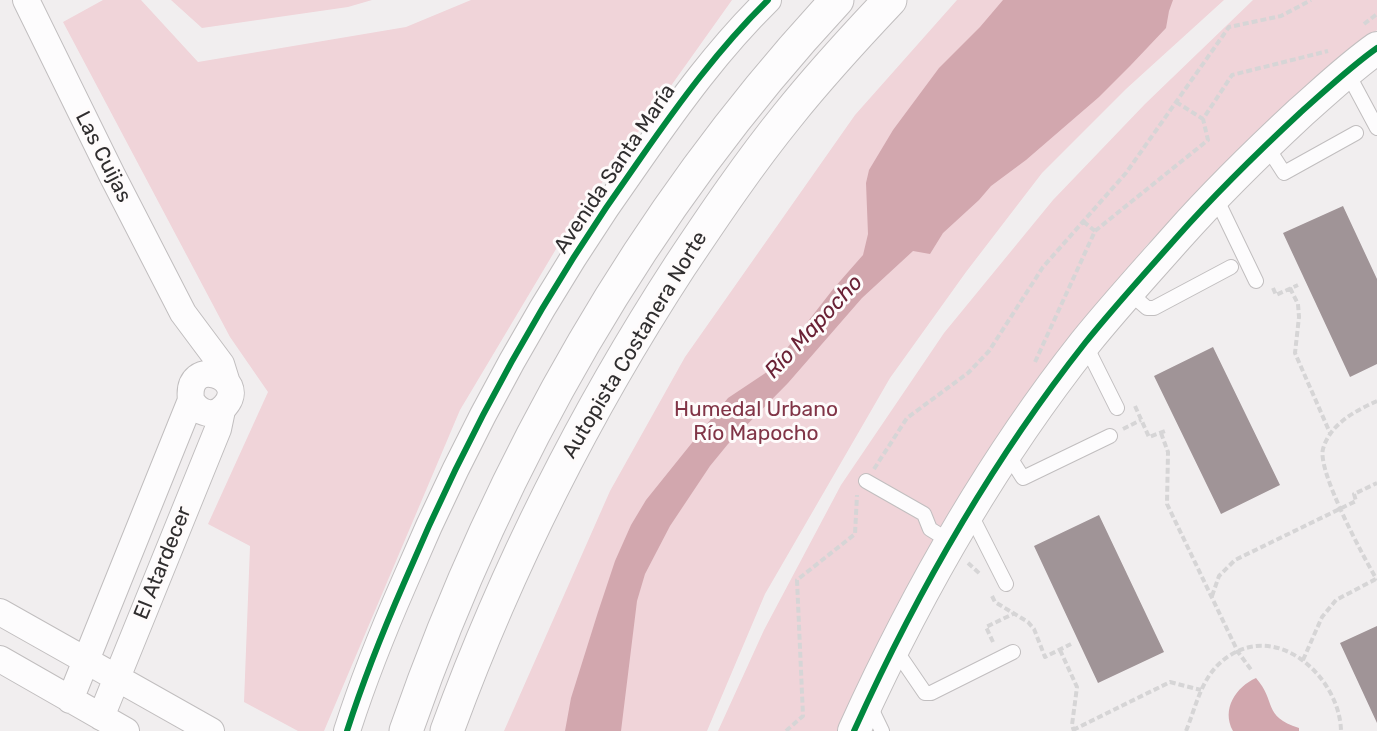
<!DOCTYPE html>
<meta charset="utf-8">
<style>
body{margin:0}
canvas{display:block;background:#f1eeef}
</style>
<canvas width="1377" height="731"></canvas>
<script>
const g = document.querySelector('canvas').getContext('2d');
g.lineJoin = 'round';
function fill(path, color) {
  g.fillStyle = color;
  g.fill(path, 'evenodd');
}
function stroke(path, color, width, dash) {
  g.strokeStyle = color;
  g.lineWidth = width;
  g.lineCap = dash ? 'butt' : 'round';
  g.setLineDash(dash || []);
  g.stroke(path);
}
function drawText(font, color, halo, rows, align = 'center') {
  g.font = font + ' Rubik,sans-serif';
  g.lineWidth = 6;
  g.setLineDash([]);
  g.textBaseline = 'middle';
  g.strokeStyle = halo;
  g.fillStyle = color;
  for (const [text, x, y, turn = 0] of rows) {
    g.save();
    g.translate(x, y);
    g.rotate((+turn || 0) * Math.PI / 180);
    g.textAlign = isNaN(turn) ? turn : align;
    if (halo) g.strokeText(text, 0, 0);
    g.fillText(text, 0, 0);
    g.restore();
  }
}
fill(new Path2D(`
 M103,0H141L198,62L406,27L471,0H732L562,239L460,410L324,731H298L244,702L250,546L208,524L268,392L230,337L63,22Z
 M171,0H372L348,7L202,28Z
 M957,0H1224L1126,89L1042,173L966,272L890,378L765,594L707,731H504L610,491L685,357L855,115Z
 M1253,0H1377V30L1200,189L1147,245L1101,300L1010,417L937,541L840,731H718L764,630L841,485L944,333L1053,200L1145,104Z`), '#f0d4d9');
fill(new Path2D(`
 M1003,0H1173L1169,11L1166,28L1130,66L1099,97L1026,160L991,186L979,200L943,233L930,254L913,251L862,298L788,383L728,444L710,466L670,526L645,574L637,601L621,731H565L571,698L598,612L615,561L631,525L646,500L728,398L770,370L834,288L863,255L868,234L866,183L869,170L893,130L939,68L980,27Z
 M1256,678C1277,702 1262,716 1299,728V731H1233C1221,709 1236,687 1256,678Z`), '#d2a7ae');
fill(new Path2D(`
 M1343,206L1377,279V364L1350,377L1283,233Z
 M1213,347L1280,485L1221,514L1154,376Z
 M1099,515L1164,652L1098,683L1034,546Z
 M1377,626V723L1340,643Z`), '#a09497');
const service = new Path2D(`
 M1347,72L1377,128
 M1266,145L1284,173L1356,133
 M1215,196L1256,281
 M1132,287L1140,302L1147,308H1154L1231,267
 M1085,344L1117,408
 M1007,453L1023,478L1110,436
 M866,481L924,514L930,529L951,542
 M969,511L1006,584
 M895,649L925,693H931L1013,652
 M869,704L882,731`);
const minor = new Path2D(`
 M26,0L112,175L183,313L221,364L226,380
 M0,612L211,731
 M0,659L126,731
 M70,700L191,400C185,354 250,377 225,406C214,419 198,413 191,400
 M101,717L218,429L222,410
 M347,731C363,681 383,631 404,583C467,434 546,290 640,159C679,103 719,48 768,0`);
const tertiary = new Path2D(`
 M854,731C916,594 992,461 1085,343C1114,307 1146,272 1177,237C1216,193 1258,152 1301,112C1326,90 1350,67 1377,48`);
const motorway = new Path2D(`
 M406,731C499,463 643,208 837,0
 M447,731C507,567 585,412 680,266C714,215 749,163 788,115C820,75 855,37 890,0`);
stroke(service, '#c1bebf', 16);
stroke(minor, '#c1bebf', 28);
stroke(tertiary, '#c1bebf', 34);
stroke(motorway, '#c1bebf', 35);
stroke(new Path2D(`
 M1364,24L1377,14
 M1176,102L1203,119
 M1095,231L1208,140L1203,119L1232,75L1328,51
 M1273,288L1276,295L1298,285
 M1290,288L1298,304L1299,317L1295,353L1330,433
 M1035,362L1095,231L1084,222
 M1377,401C1355,411 1330,424 1323,449C1317,471 1364,558 1377,580
 M1135,406L1149,437L1165,431
 M1123,429L1141,420
 M1161,433L1168,452L1167,504L1238,652L1252,671
 M874,469L907,418L968,373L989,351L1043,267L1126,173L1229,27L1281,16L1311,0
 M968,563L980,574
 M992,596L995,602L1028,622L1034,629L1045,657L1071,644
 M1212,596L1219,576L1235,560L1356,501L1354,494L1377,483
 M993,642L986,627L1013,614
 M1060,650L1077,687L1072,725L1074,731
 M1303,660L1322,617L1336,600L1376,579
 M1073,730L1170,682L1201,690
 M786,731L803,716L797,580L855,534L857,495
 M1186,731C1197,704 1202,673 1229,656C1280,622 1340,679 1341,731`), '#d6d5d6', 4, [6, 3]);
stroke(service, '#fdfcfd', 14);
stroke(minor, '#fdfcfd', 26);
stroke(tertiary, '#fdfcfd', 32);
stroke(motorway, '#fdfcfd', 33);
stroke(new Path2D(`
 M347,731C363,681 383,631 404,583C467,434 546,290 640,159C679,103 719,48 768,0
 M854,731C916,594 992,461 1085,343C1114,307 1146,272 1177,237C1216,193 1258,152 1301,112C1326,90 1350,67 1377,48`), '#00873e', 6);
drawText('21px', '#302e2f', '#fefbfb', [
 ["Las Cuijas",103,157,63],
 ["Avenida Santa María",615,169,-56],
 ["Autopista Costanera Norte",635,345,-59],
 ["El Atardecer",163,563,-68]
]);
drawText('21px', '#813547', '#fefbfb', [
 ["Humedal Urbano",756,410],
 ["Río Mapocho",756,434]
]);
drawText('italic 22px', '#6a2135', '#fefbfb', [
 ["Río Mapocho",814,327,-47]
]);
</script>
